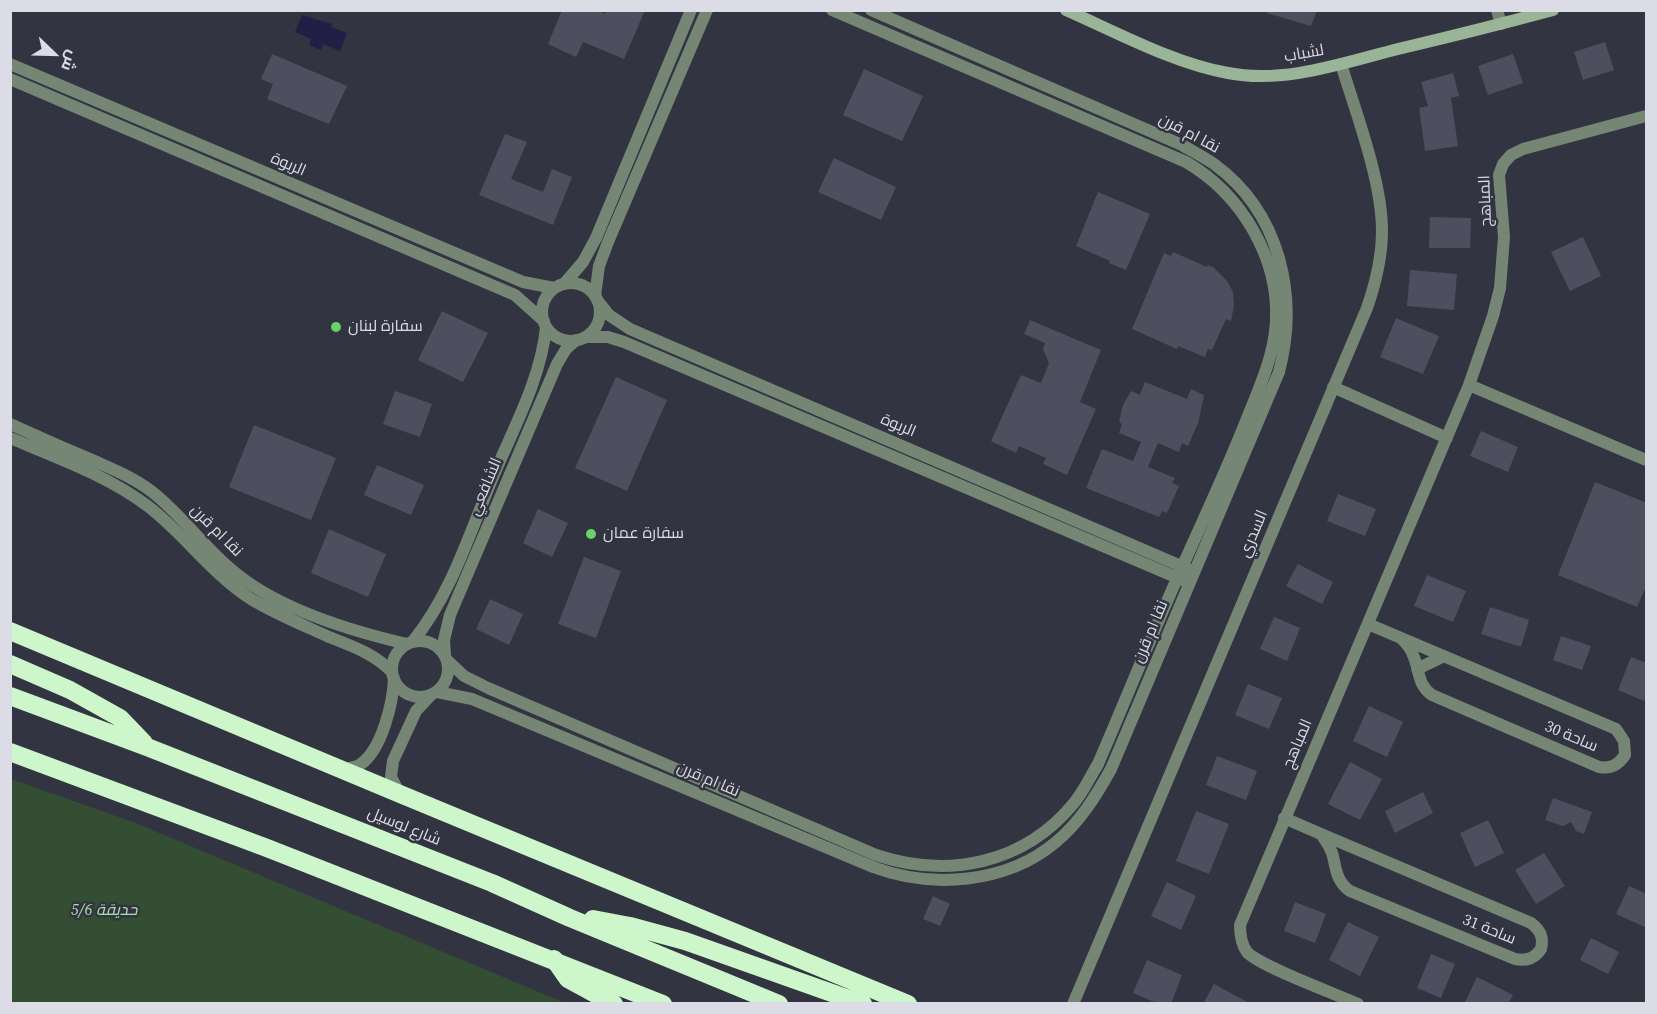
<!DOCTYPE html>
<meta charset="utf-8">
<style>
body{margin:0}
#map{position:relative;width:1657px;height:1014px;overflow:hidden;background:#333442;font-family:"Source Serif 4",Cairo,serif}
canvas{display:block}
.frame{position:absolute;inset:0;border:12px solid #dbdce5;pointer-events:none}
.north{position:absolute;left:24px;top:24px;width:60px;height:60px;-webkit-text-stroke:4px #333442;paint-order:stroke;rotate:113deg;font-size:16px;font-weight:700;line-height:24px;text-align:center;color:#dbdce5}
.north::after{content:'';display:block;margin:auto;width:21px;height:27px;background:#dbdce5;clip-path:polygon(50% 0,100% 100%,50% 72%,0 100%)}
</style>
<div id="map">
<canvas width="1657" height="1014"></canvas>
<div class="frame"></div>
<div class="north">ش</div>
</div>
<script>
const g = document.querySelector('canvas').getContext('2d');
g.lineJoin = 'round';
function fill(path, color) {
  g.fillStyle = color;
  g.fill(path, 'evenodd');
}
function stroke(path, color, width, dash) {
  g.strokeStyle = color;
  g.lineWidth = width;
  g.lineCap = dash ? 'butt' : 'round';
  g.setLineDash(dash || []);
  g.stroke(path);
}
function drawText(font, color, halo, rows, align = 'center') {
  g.font = font + ' "Source Serif 4",Cairo,serif';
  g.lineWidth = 5;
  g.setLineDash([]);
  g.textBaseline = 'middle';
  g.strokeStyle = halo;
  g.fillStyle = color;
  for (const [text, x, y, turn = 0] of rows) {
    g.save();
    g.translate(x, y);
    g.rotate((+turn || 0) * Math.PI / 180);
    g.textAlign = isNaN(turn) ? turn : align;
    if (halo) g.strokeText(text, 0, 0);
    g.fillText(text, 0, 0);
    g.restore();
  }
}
fill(new Path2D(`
 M11,779L133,822L565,1003H11Z`), '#344e33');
fill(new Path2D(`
 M302,15L332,24L331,27L347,33L340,51L323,44L321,50L309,45L311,39L295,32Z`), '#211f46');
fill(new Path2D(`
 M562,10H597L605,14L606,10H645L624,59L583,42L576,57L548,44Z
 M1267,10H1317L1311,26L1267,13Z
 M1605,42L1614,70L1583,80L1574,52Z
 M272,54L347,86L329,124L267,99L273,84L261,79Z
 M1513,54L1523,83L1488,95L1478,66Z
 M864,69L923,96L902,141L843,115Z
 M1453,73L1459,96L1451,98L1458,146L1425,151L1419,108L1428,106L1421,82Z
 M505,134L527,142L511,179L543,192L552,169L572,177L553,225L479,195Z
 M834,158L896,187L881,220L818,192Z
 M1098,192L1150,214L1126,270L1109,263L1110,261L1076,246Z
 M1430,217L1471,218L1470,248H1429Z
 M1583,237L1601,276L1570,291L1551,252Z
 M1173,252L1207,267L1208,265L1213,267L1227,281L1233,292L1234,305L1231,321L1226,319L1212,350L1208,349L1205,357L1178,346L1177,349L1132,329L1164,253L1171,256Z
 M1410,270L1457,274L1454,310L1407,306Z
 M442,311L488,333L463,382L418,360Z
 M1396,318L1439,336L1423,374L1380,357Z
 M1030,320L1101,350L1080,402L1096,409L1067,475L1043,464L1046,458L1019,446L1016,453L991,441L1021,375L1041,383L1049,363L1043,349L1045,343L1024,334Z
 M616,377L667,400L627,491L575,468Z
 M1145,382L1187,399L1191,389L1204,395L1198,423L1188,446L1182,443L1179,452L1158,443L1148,467L1175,478L1172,483L1179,486L1167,513L1162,511L1159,517L1086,488L1102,449L1133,461L1141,442L1119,433L1122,424L1119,422L1123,405L1131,391L1140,395Z
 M395,391L432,404L420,437L383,424Z
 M254,425L336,458L311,520L229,487Z
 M1481,431L1518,447L1508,472L1470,456Z
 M377,465L424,485L411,515L364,495Z
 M1595,482L1647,503V584L1637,607L1558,575Z
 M1338,494L1376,509L1365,536L1327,521Z
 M538,509L568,523L552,557L523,543Z
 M329,529L386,554L368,597L311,573Z
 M584,557L621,571L596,638L558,624Z
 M1298,564L1333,582L1322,604L1286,586Z
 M1427,575L1466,591L1453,622L1414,606Z
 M490,599L523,614L509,645L476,629Z
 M1490,607L1529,620L1521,647L1481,634Z
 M1274,617L1300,628L1287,661L1260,649Z
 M1561,636L1591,646L1582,670L1553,660Z
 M1631,657L1647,663V694L1644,701L1618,690Z
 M1248,684L1282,698L1269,729L1235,715Z
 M1369,706L1403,722L1387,757L1353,741Z
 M1217,756L1257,771L1246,800L1206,785Z
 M1350,762L1382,779L1360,820L1328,804Z
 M1423,792L1433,813L1395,833L1385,811Z
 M1553,798L1592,812L1584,834L1576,831L1571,822L1563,826L1545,820Z
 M1196,811L1229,824L1209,874L1176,861Z
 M1488,820L1504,853L1475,867L1460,833Z
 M1544,853L1565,886L1536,904L1515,870Z
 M1167,882L1196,896L1181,930L1151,916Z
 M1629,886L1647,894V928L1616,914Z
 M933,896L950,904L940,926L923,919Z
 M1295,902L1326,914L1315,943L1284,931Z
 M1348,922L1379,937L1360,976L1329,960Z
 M1591,938L1619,952L1608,974L1580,960Z
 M1431,954L1455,964L1441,998L1417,988Z
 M1147,960L1182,975L1171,1004H1159L1133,993Z
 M1477,977L1513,995L1508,1004H1464Z
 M1214,984L1251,1004H1203Z`), '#4e4f5e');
stroke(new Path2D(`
 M1497,10L1501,24
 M10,64L523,282L554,288
 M10,79L515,295L544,321
 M542 312a29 29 0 1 1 58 0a29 29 0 1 1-58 0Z
 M564,284L583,262L596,238L691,10
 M595,296L599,266L608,242L707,10
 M597,300L609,315L630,329L1188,569
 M585,337H608L624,342L1185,581
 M1469,385L1646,460
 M1333,387L1447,438
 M10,424C37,436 63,448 90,459C110,468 133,477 151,491C181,514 203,546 232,570C276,608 351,631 407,644
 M10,438C58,458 108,476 149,507C185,535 212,574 251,599C276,614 303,625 329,637C352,646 375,654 392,672
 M1368,624C1451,659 1533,694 1616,729L1624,741L1625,755C1618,765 1611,769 1599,767L1432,695C1417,685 1420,670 1413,655C1411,648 1406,643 1401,638
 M392 669a28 28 0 1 1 56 0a28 28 0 1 1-56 0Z
 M413,641C451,595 470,532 493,477C513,429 541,379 546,327
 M445,655L444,640L450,615L557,364L566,349L576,340
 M447,660L464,676L488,688L876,855C948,879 1024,864 1074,803C1084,791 1090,777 1098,764C1127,697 1154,629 1184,563C1205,516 1227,469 1246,421C1259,388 1274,357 1276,321C1279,257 1241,194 1186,162L832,10
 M1417,669L1444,656
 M437,692L472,699L873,867C931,889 1006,884 1056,842C1080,822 1096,796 1111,769L1279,372C1299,296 1280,212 1214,164C1204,157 1192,151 1182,145L871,10
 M343,769C349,768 356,768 361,764C382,749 393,703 394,678
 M400,794L391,777L393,761L416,711L431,695
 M1284,818L1321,834
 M1321,834L1531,923C1540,930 1544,937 1541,949C1534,959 1527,961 1515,959L1350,891C1337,882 1336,870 1333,856C1331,848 1326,841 1321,834Z
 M1073,1004L1367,308C1376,282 1382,258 1382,231C1382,181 1356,113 1341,64
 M1358,1004C1336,994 1259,966 1247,952C1241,944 1240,935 1240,925L1469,385L1493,316L1500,288L1504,237L1499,175L1503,164L1511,155L1523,149L1646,116`), '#768675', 12);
stroke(new Path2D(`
 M1066,10C1116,32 1175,64 1228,73C1284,84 1343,63 1398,49C1449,37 1501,24 1553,10`), '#9ab498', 12);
stroke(new Path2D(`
 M10,631L400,794L908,1004
 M10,664L70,690L120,718L144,743
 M10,696L147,747L492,883L570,918L779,1004
 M10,752L267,848L663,1004
 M593,919L630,926L685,941L863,1004
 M554,959L568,979L614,1004`), '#cef6cb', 18);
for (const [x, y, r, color] of [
 [336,327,6,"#67d465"],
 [591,534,6,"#67d465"]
]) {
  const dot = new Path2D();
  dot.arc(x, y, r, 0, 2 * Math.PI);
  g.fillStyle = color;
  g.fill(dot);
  stroke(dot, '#333442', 2);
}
drawText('16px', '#dbdce5', '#333442', [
 ["لشباب",1304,54,-10],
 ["نقا ام قرن",1189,134,28],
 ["الربوة",288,165,23],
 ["المباهج",1486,201,-92],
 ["الربوة",898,426,23],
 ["الشافعي",486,487,-67],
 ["نقا ام قرن",216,531,45],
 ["السدري",1254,534,-67],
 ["نقا ام قرن",1151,632,-67],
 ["ساحة 30",1571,737,23],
 ["المباهج",1298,744,-67],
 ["نقا ام قرن",708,780,23],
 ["شارع لوسيل",404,827,22],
 ["ساحة 31",1489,930,22]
]);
drawText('16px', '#dbdce5', '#333442', [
 ["سفارة لبنان",348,327],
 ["سفارة عمان",603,534]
], 'left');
drawText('italic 16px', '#a9e2a6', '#333442', [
 ["حديقة 5/6",104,911]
]);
</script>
